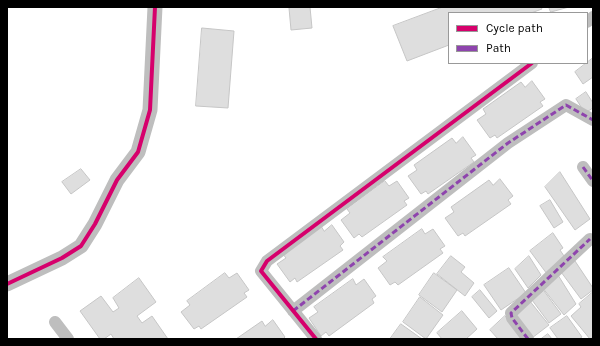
<!DOCTYPE html>
<style>
body{margin:0}
#map{position:relative;width:600px;height:346px;overflow:hidden;background:#fff;font-family:Karla,sans-serif}
canvas{display:block}
.frame{position:absolute;inset:0;border:8px solid #000;pointer-events:none}
.legend{position:absolute;left:448px;top:12px;width:140px;height:52px;box-sizing:border-box;background:#fff;border:1px solid #999;margin:0;padding:5px 7px;list-style:none;font-size:12px;color:#000}
.legend li{display:flex;align-items:center;gap:8px;height:20px}
.legend b{width:20px;border:1px solid #999}
</style>
<div id="map">
<canvas width="600" height="346"></canvas>
<div class="frame"></div>
<ul class="legend">
<li><b style="height:5px;background:#d6006c"></b>Cycle path</li>
<li><b style="height:5px;background:#8e44ad"></b>Path</li>
</ul>
</div>
<script>
const g = document.querySelector('canvas').getContext('2d');
g.lineJoin = 'round';
function fill(path, color) {
  g.fillStyle = color;
  g.fill(path, 'evenodd');
}
function stroke(path, color, width, dash) {
  g.strokeStyle = color;
  g.lineWidth = width;
  g.lineCap = dash ? 'butt' : 'round';
  g.setLineDash(dash || []);
  g.stroke(path);
}
const building = new Path2D(`
 M310,7L312,28L291,30L289,8Z
 M443,7H541L542,9L531,13H449V45L407,61L393,26Z
 M549,7H569L551,12Z
 M202,28L234,31L228,108L196,106Z
 M593,58V77L583,84L575,72Z
 M532,81L545,99L540,102L543,106L497,138L495,135L490,138L477,120L486,114L483,109L521,82L525,87Z
 M586,92L593,103V108L585,113L576,99Z
 M463,137L476,155L471,158L474,162L428,194L426,191L421,194L408,176L417,170L414,165L452,138L456,143Z
 M81,169L90,180L71,194L62,182Z
 M560,172L590,219L575,230L545,187Z
 M500,179L513,196L508,200L511,204L465,236L463,233L458,236L445,218L454,212L451,207L489,180L493,185Z
 M385,181L389,186L397,181L409,198L404,201L407,205L362,237L359,234L354,238L341,220L350,213L347,209Z
 M550,200L563,222L554,228L540,206Z
 M332,225L344,242L340,246L343,250L297,282L295,278L290,282L277,264L286,258L282,253L321,226L324,231Z
 M422,229L425,234L433,229L445,246L440,249L443,253L398,285L395,282L390,285L378,268L387,261L383,257Z
 M553,233L563,248L560,250L566,259L547,274L530,251Z
 M451,256L465,267L461,272L474,283L465,296L437,274Z
 M529,256L541,275L528,288L515,269Z
 M575,261L593,288V290L581,299L561,272Z
 M509,268L526,293L501,310L484,285Z
 M225,273L229,278L237,273L249,290L244,293L247,297L201,329L199,326L194,329L181,312L190,305L187,301Z
 M434,273L457,290L442,312L419,295Z
 M558,275L576,304L564,315L542,287Z
 M139,278L156,302L137,316L142,323L152,316L168,339H114L111,334L104,339H100L80,311L101,296L113,312L119,308L113,298Z
 M353,279L356,285L364,279L376,296L372,299L374,303L329,336L326,332L321,336L309,318L318,312L314,307Z
 M480,290L497,311L489,318L472,297Z
 M544,291L561,314L549,323L532,300Z
 M593,292V337L590,339L571,316L581,307L579,304Z
 M420,297L443,315L426,339L403,322Z
 M529,300L549,325L532,338L512,313Z
 M462,311L477,329L466,339H442L437,333Z
 M505,316L526,339H498L490,330Z
 M567,316L582,337L579,339H558L550,328Z
 M273,320L285,337L283,339H236L262,321L265,326Z
 M401,324L422,339H390Z
 M548,334L552,339H541Z`);
fill(building, '#dedede');
stroke(building, '#c6c6c6', 1);
stroke(new Path2D(`
 M587,22L593,17
 M583,167L593,181
 M293,311L508,143L566,105L593,120
 M55,322L68,339
 M316,339L261,271L267,261L532,63
 M528,339L512,318L511,313L590,239`), '#bebebe', 12);
stroke(new Path2D(`
 M7,284L62,258L81,246L95,224L117,180L138,152L150,110L155,7`), '#bebebe', 15);
stroke(new Path2D(`
 M583,167L593,181
 M293,311L508,143L566,105L593,120
 M528,339L512,318L511,313L590,239`), '#8e44ad', 3, [6, 3]);
stroke(new Path2D(`
 M7,284L62,258L81,246L95,224L117,180L138,152L150,110L155,7
 M316,339L261,271L267,261L532,63`), '#d6006c', 4);
</script>
